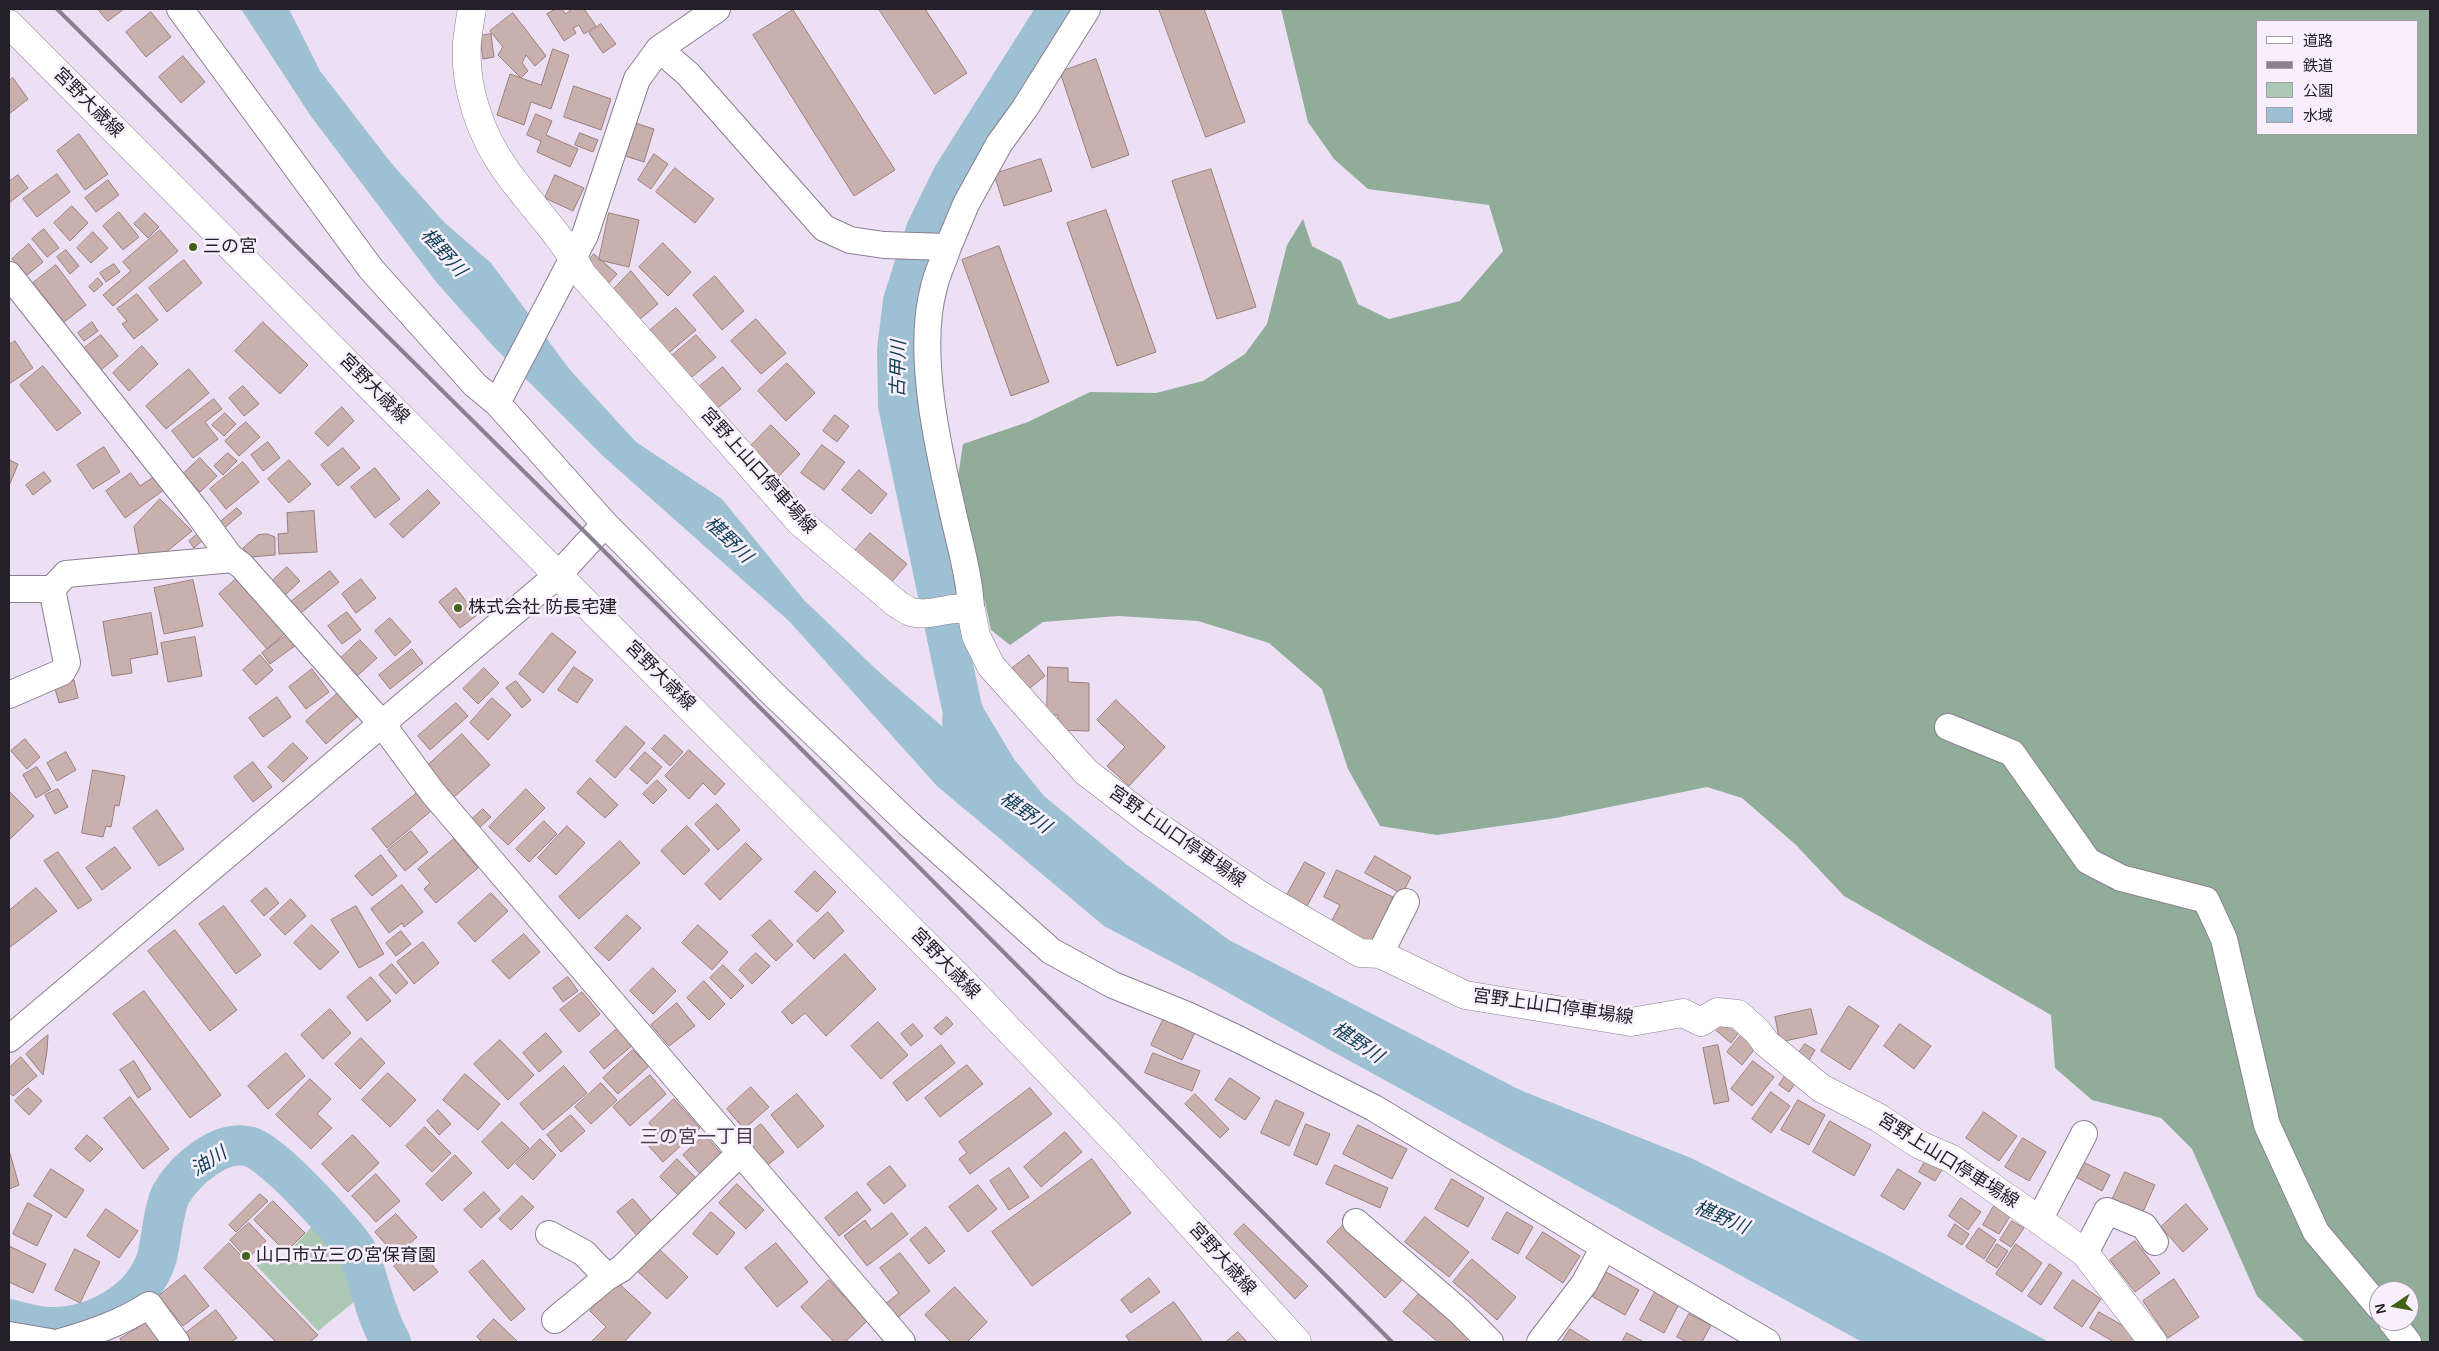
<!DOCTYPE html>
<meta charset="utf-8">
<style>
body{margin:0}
#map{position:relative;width:2439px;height:1351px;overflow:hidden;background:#ede0f5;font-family:Arial,"Noto Sans JP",sans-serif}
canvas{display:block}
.frame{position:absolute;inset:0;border:10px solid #242027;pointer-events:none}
.legend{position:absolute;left:2256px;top:20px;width:162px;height:115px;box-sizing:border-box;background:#f7f0fc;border:1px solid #a39da7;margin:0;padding:6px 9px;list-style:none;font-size:15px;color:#242027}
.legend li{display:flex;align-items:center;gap:10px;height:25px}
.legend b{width:25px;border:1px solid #a39da7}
.north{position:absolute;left:2369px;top:1281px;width:50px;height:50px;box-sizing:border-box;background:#f7f0fc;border:1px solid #a39da7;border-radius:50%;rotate:258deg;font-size:14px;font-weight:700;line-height:20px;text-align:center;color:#242027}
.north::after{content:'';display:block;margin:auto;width:18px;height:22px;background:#426217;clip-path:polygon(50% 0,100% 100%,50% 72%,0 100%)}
</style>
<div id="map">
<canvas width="2439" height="1351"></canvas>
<div class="frame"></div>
<ul class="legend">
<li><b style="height:6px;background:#fff"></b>道路</li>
<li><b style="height:6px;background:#89818f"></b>鉄道</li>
<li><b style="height:14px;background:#acc7b4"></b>公園</li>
<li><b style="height:14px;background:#9dc0d2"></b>水域</li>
</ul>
<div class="north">N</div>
</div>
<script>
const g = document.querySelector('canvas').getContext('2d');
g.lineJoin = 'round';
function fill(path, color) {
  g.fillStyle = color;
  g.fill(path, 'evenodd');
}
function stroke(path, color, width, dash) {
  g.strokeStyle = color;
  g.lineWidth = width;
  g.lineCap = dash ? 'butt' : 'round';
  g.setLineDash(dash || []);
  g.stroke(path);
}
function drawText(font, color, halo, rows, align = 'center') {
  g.font = font + ' Arial,"Noto Sans JP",sans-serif';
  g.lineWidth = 5;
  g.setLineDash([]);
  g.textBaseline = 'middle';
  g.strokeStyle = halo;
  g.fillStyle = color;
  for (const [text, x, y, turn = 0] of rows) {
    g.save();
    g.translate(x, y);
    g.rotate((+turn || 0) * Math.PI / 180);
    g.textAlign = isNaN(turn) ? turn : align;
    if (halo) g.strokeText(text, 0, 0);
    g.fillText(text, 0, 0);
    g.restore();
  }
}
fill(new Path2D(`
 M315,1223L340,1256L354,1302L318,1331L256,1265L269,1252L280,1262Z`), '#acc7b4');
fill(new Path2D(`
 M1281,9H2430V1342H2305L2257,1296L2192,1149L2161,1118L2092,1100L2055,1068L2051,1015L1844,896L1796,845L1742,798L1707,787L1556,818L1437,835L1380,826L1348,769L1322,689L1269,643L1198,621L1118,616L1043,622L1010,645L991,630L958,477L963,444L1028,422L1090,392L1156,393L1203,381L1245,354L1267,324L1287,245L1303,219L1312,246L1341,261L1358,304L1389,319L1460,301L1503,251L1489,205L1368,189L1334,159L1308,122ZM2258,21H2418V134H2258ZM2379,1291H2409V1321H2379Z`), '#8fad98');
fill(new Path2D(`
 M241,9H289L320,71L392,164L445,223L491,263L570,370L636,442L722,499L804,600L879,672L943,727L957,715L950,673L960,649L970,678L984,709L1014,759L1044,796L1126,864L1229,940L1520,1090L1691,1158L1891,1257L2049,1342H1862L1328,1049L1204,979L1104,926L937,786L790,622L603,456L495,348L437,283L310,115Z`), '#9dc0d2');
stroke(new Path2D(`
 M962,721L963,713L898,405L897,350L903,301L926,230L952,177L1058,9
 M9,1319C21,1322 37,1327 50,1327C94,1328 144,1301 157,1257C161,1241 164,1207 171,1194C185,1170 221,1138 251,1147C275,1155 340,1228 356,1250C361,1257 363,1267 366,1275C373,1297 379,1322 391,1342`), '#9dc0d2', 40);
const building = new Path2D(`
 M98,9H124L108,21Z
 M556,9H562L565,14L570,11L569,9H584L596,26L584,34L579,25L573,28L576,33L564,41L547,14Z
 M879,9H925L967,73L935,94Z
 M1159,9H1204L1245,122L1206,137Z
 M793,10L895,170L854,196L753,35Z
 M151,12L171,37L146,57L126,32Z
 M513,13L546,56L535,66L526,55L522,63L528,71L521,78L498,55L503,47L490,31Z
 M601,24L616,44L603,53L589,33Z
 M491,34L494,57L483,59L480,36Z
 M553,49L569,55L551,109L531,102L524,125L497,115L510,74L541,85Z
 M183,56L205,82L181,103L159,77Z
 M1096,59L1129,155L1092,168L1060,72Z
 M13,78L28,99L9,114V81Z
 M574,86L611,99L601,130L564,117Z
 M536,114L552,121L546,135L578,149L570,167L537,152L541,141L527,135Z
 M632,122L654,129L644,162L622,155Z
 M580,133L598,140L593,152L575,145Z
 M79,134L108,174L85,190L57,151Z
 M654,154L668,164L651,189L638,180Z
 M1041,159L1052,191L1004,206L994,174Z
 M675,168L714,199L695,223L656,192Z
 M1211,169L1256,307L1217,319L1172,181Z
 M57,174L70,192L37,217L23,199Z
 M18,175L28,188L9,203V182Z
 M555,175L584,188L573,211L545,198Z
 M108,180L119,195L96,212L85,198Z
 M72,206L88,223L70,241L54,223Z
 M1106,210L1156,352L1117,366L1067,223Z
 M119,212L139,237L123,250L103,226Z
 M145,213L159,227L148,238L134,224Z
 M609,213L639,220L629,267L599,260Z
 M44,229L59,248L47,257L32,239Z
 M160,230L178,251L113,306L103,295L131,271L123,262Z
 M93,232L108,248L91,263L77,248Z
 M663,243L691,272L668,296L639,267Z
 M29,244L43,262L26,276L12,259Z
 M999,246L1049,382L1011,396L962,260Z
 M66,250L79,266L70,274L57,257Z
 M594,254L617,274L605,287L583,268Z
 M184,260L202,283L167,312L149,288Z
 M114,264L120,272L106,282L100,273Z
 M56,265L86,305L64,322L33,283Z
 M631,271L658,304L640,319L613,290Z
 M715,276L744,311L722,330L693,295Z
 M98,278L103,284L94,292L89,287Z
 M137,294L158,320L134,339L122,324L127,321L117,309Z
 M676,308L696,330L666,355L647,333Z
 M756,319L786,353L761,374L731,341Z
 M92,322L98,331L84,341L78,333Z
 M263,322L308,365L280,394L235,351Z
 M101,335L118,356L96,374L79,352Z
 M696,335L716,357L687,381L667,360Z
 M15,341L33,368L9,384V345Z
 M142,346L158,364L129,391L113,373Z
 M787,363L815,393L786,421L758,391Z
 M43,366L81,413L57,431L20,385Z
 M723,367L741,389L708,416L690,394Z
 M189,369L209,393L166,429L146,406Z
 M243,386L259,404L244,416L229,398Z
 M214,399L222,409L205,422L218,439L193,458L172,431Z
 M342,407L354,421L328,446L315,433Z
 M225,413L236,424L224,436L212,425Z
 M835,415L849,426L837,442L823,431Z
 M246,422L260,437L239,456L225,441Z
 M771,425L800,454L778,477L748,449Z
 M268,442L280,458L263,471L251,455Z
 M822,445L845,462L824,490L801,473Z
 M104,447L120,472L93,489L77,465Z
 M343,448L360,468L338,486L321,465Z
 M228,453L237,461L223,475L214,466Z
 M200,458L217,476L200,492L183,474Z
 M9,460L18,464L9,486Z
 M289,460L311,484L289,503L268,479Z
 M243,462L259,482L226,509L210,489Z
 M375,468L400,499L375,518L351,487Z
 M859,470L887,494L871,514L842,490Z
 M44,472L51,481L33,495L26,485Z
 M131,473L140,486L158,474L168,487L125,518L106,491Z
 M428,490L440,503L403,538L390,524Z
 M160,499L192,531L165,553L139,554L134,527Z
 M237,508L242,513L223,529L219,523Z
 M314,511L317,552L279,554L278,534L288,533L287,513Z
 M199,533L204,539L194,548L189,541Z
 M870,533L907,564L889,585L852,554Z
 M267,534L275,537V555L250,557L243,548L258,535Z
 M287,567L300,581L282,598L269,584Z
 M330,571L339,582L296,617L287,605Z
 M243,573L291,628L267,649L219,594Z
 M361,579L376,598L356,613L342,594Z
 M193,580L203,626L164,634L154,588Z
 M456,588L477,615L460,628L439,602Z
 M347,612L361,630L342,644L328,626Z
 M151,613L158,654L130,659L132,673L112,676L103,622Z
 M390,618L411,642L395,656L375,631Z
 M552,633L576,652L543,693L519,674Z
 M288,634L296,645L270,664L262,653Z
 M195,637L202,676L168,682L161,643Z
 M360,640L377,658L357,676L341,658Z
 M412,649L423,663L390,689L379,675Z
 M260,655L273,670L256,685L243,670Z
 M1029,655L1045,676L1022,694L1006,673Z
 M574,667L593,680L577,703L558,690Z
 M1048,667L1068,668V682L1089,683V731L1058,730V715H1047Z
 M484,668L499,683L478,704L463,689Z
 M312,669L329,692L306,709L289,687Z
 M74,680L78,698L59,703L54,685Z
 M516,681L531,700L522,708L506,688Z
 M338,693L358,716L326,744L306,721Z
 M277,697L291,717L263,737L249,718Z
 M492,698L511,715L488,740L470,723Z
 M1116,700L1165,747L1129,786L1107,766L1125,747L1097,720Z
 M456,703L468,716L430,750L418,736Z
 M626,726L645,743L615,778L596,761Z
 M462,734L490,765L454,797L426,767Z
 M665,735L683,752L670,766L652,749Z
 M25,739L40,757L27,769L11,751Z
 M293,743L308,758L283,782L268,767Z
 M689,750L725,784L715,795L703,783L689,799L665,776Z
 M66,752L76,770L57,781L47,763Z
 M645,752L662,767L647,784L630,769Z
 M253,762L272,787L253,802L234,777Z
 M37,767L51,789L36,798L23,775Z
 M93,770L125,776L119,806L115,805L111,827L106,826L103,837L82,833Z
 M590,778L618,805L605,818L577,793Z
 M657,780L667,790L653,804L643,794Z
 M58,789L68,807L55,814L45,795Z
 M526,789L545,808L508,845L489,827Z
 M9,791L34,816L9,840Z
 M417,793L431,811L387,848L372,829Z
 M717,804L740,830L718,850L695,824Z
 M483,809L491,817L479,828L471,820Z
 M157,810L184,849L159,866L133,828Z
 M544,821L557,834L529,862L516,849Z
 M567,826L585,843L556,875L538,858Z
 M687,826L710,850L684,875L661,851Z
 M411,831L428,852L405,871L388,850Z
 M454,839L478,868L436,903L424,889L430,883L418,869Z
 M620,841L640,863L579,919L559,897Z
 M746,843L762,859L720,900L705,884Z
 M115,847L131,868L102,890L86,868Z
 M58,852L92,900L78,909L44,861Z
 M381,855L397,876L372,896L355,876Z
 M1375,856L1411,877L1402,894L1365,873Z
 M1305,862L1325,873L1307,906L1287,895Z
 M1337,870L1393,897L1371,944L1330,924L1340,905L1324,897Z
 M815,871L836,892L817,912L795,892Z
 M402,885L423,912L404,927L402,923L389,933L371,909Z
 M36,888L57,911L9,948V911Z
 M266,888L279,903L264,916L251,901Z
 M491,893L508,911L475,942L458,923Z
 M291,899L306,916L285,935L270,919Z
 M224,906L261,955L236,974L199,924Z
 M356,906L384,954L359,968L331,920Z
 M828,912L844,931L814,959L797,941Z
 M627,915L641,928L609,961L595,948Z
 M770,920L793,945L776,961L752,936Z
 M312,925L339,952L320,970L294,943Z
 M698,925L728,952L712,970L682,943Z
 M175,930L237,1010L210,1031L148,951Z
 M401,931L411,944L396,956L386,943Z
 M524,934L540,952L509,979L492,961Z
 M423,942L439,963L414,984L397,962Z
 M756,953L770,966L752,984L739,970Z
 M845,954L876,989L826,1036L805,1013L792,1024L782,1012Z
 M392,964L408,983L396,994L379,975Z
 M723,965L744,986L731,999L710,978Z
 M653,968L676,991L653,1014L630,991Z
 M371,977L391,1001L367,1021L347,997Z
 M568,977L578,991L563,1002L553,988Z
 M704,981L725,1004L709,1020L687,998Z
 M144,991L221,1095L190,1118L113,1014Z
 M582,992L600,1014L579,1032L560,1010Z
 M677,1003L695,1026L669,1046L651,1025Z
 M1849,1006L1879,1026L1850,1070L1821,1051Z
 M330,1009L351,1033L323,1059L301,1035Z
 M1811,1009L1817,1034L1780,1042L1775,1017Z
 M1726,1010L1745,1025L1731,1043L1712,1027Z
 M1166,1014L1197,1028L1182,1060L1151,1045Z
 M947,1017L953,1024L941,1035L934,1028Z
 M878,1022L908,1055L881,1079L851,1046Z
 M913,1024L923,1036L911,1046L901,1034Z
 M1900,1024L1931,1046L1914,1069L1884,1046Z
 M618,1028L633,1045L604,1069L590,1052Z
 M546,1033L562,1052L539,1072L523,1053Z
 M1742,1034L1757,1046L1742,1065L1727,1052Z
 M48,1035L47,1051L43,1075L26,1054Z
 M361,1038L385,1063L360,1089L335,1064Z
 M500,1040L534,1075L508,1100L474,1064Z
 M1805,1044L1815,1050L1807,1064L1796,1057Z
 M941,1045L955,1063L907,1101L893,1083Z
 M1718,1045L1729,1101L1714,1104L1703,1048Z
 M633,1050L649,1066L618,1094L603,1078Z
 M286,1053L305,1076L268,1109L248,1086Z
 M1153,1053L1200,1071L1192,1091L1145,1073Z
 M21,1057L37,1076L13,1096L9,1092V1068Z
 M134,1061L151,1089L138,1098L120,1070Z
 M1753,1061L1774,1077L1752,1106L1731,1089Z
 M967,1065L983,1084L940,1117L925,1098Z
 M564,1066L587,1093L543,1130L520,1104Z
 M388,1073L416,1100L390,1127L362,1100Z
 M1787,1073L1797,1081L1789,1092L1779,1085Z
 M465,1074L500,1104L478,1130L443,1100Z
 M650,1075L666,1094L630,1126L613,1107Z
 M1230,1078L1260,1098L1245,1120L1215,1100Z
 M310,1079L331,1099L317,1114L332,1128L311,1149L276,1115Z
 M601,1083L617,1100L591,1124L575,1107Z
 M751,1087L769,1107L744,1129L727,1109Z
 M28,1088L42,1101L29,1115L15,1101Z
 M1030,1088L1052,1114L970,1174L959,1159L967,1153L959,1142Z
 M1771,1092L1790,1106L1771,1133L1752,1119Z
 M797,1094L824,1126L798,1148L771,1115Z
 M1195,1094L1229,1129L1220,1138L1185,1104Z
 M130,1097L169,1149L143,1169L104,1118Z
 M674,1099L700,1128L663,1162L647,1144L658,1133L649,1123Z
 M1276,1100L1304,1113L1289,1146L1261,1133Z
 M1798,1100L1825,1115L1809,1145L1781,1130Z
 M438,1110L451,1124L439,1135L427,1121Z
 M1984,1112L2017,1136L1999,1161L1966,1138Z
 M571,1115L585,1131L561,1152L547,1135Z
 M1830,1121L1871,1145L1854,1176L1813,1152Z
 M502,1122L529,1148L508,1169L482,1142Z
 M761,1124L784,1152L761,1170L739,1142Z
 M1306,1124L1330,1134L1317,1165L1294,1155Z
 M1358,1125L1407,1149L1392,1179L1343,1154Z
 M425,1127L451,1153L432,1172L406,1146Z
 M1065,1132L1082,1152L1041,1187L1024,1167Z
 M87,1135L103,1149L90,1162L75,1149Z
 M353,1135L379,1163L348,1192L322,1164Z
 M705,1135L726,1159L704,1178L683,1155Z
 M2023,1138L2046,1152L2029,1181L2005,1167Z
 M540,1139L556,1155L533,1180L516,1164Z
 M9,1150L19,1185L9,1189Z
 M455,1155L472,1173L442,1201L426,1184Z
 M1927,1158L1943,1168L1935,1181L1919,1172Z
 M677,1159L699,1181L682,1199L660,1177Z
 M1092,1159L1131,1213L1032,1286L992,1232Z
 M2079,1160L2110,1175L2102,1191L2072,1175Z
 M1335,1165L1388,1188L1380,1208L1326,1184Z
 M890,1166L906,1186L884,1204L867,1184Z
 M1009,1168L1029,1197L1009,1210L990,1181Z
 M51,1169L84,1190L66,1218L34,1196Z
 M1898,1169L1921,1183L1904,1210L1881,1196Z
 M2125,1172L2155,1185L2142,1214L2112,1200Z
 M376,1174L400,1201L376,1222L352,1196Z
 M1452,1179L1484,1198L1468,1227L1435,1209Z
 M737,1184L764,1210L746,1229L719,1203Z
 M978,1185L997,1209L968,1232L949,1207Z
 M484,1192L500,1210L481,1228L464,1210Z
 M857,1192L871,1210L839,1236L825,1218Z
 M260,1194L268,1201L236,1232L229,1225Z
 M522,1196L534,1207L511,1230L499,1219Z
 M1961,1198L1981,1212L1968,1230L1949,1216Z
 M633,1199L654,1224L638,1237L617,1212Z
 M273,1201L305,1233L286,1252L254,1220Z
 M28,1203L52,1215L37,1246L13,1234Z
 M2186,1204L2208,1229L2183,1252L2161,1227Z
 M1994,1206L2010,1216L1999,1234L1983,1225Z
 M106,1209L138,1231L119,1258L87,1236Z
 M711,1212L735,1233L717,1255L693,1234Z
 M1507,1212L1533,1227L1518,1254L1492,1239Z
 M892,1213L908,1234L867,1266L844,1236L865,1220L871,1229Z
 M396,1214L417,1237L396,1256L375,1232Z
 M1425,1217L1469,1252L1449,1277L1405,1242Z
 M1347,1221L1405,1277L1385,1298L1327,1242Z
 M2012,1221L2024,1228L2011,1247L2000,1240Z
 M249,1223L266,1241L247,1259L230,1240Z
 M1244,1224L1308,1286L1295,1299L1234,1234Z
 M1955,1224L1969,1234L1962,1245L1948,1236Z
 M926,1227L945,1251L929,1264L910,1240Z
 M1979,1228L1996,1240L1984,1259L1966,1247Z
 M1543,1232L1580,1256L1563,1283L1526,1258Z
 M2135,1241L2160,1273L2135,1292L2110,1260Z
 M229,1243L318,1335L310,1342H276L204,1268Z
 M776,1243L808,1282L777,1307L745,1268Z
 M654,1244L688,1277L667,1299L633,1267Z
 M1997,1244L2008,1251L1997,1268L1986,1261Z
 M2016,1244L2042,1263L2022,1292L1996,1274Z
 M9,1246L46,1264L33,1293L9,1282Z
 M418,1247L438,1272L414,1291L394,1266Z
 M75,1249L100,1262L80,1303L55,1290Z
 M900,1253L930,1291L896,1319L884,1305L899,1293L880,1268Z
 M1472,1259L1516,1297L1497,1320L1453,1282Z
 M483,1260L525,1309L511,1321L469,1272Z
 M2050,1264L2062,1273L2041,1305L2028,1296Z
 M1606,1272L1639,1290L1625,1315L1593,1297Z
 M185,1275L209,1306L183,1326L159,1296Z
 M1149,1278L1160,1292L1131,1313L1121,1300Z
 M2174,1279L2199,1317L2168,1338L2143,1301Z
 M829,1280L867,1321L845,1342H834L801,1307Z
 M2073,1280L2101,1299L2082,1327L2054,1308Z
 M617,1282L651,1313L624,1342H591L606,1327L590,1311Z
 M955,1287L987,1322L967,1342H951L925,1315Z
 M1422,1290L1472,1334L1465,1342H1438L1403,1312Z
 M1655,1292L1679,1304L1664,1333L1640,1320Z
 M1174,1302L1203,1342H1130L1126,1336Z
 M216,1310L237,1338L231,1342H193L186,1333Z
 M2099,1312L2141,1336L2138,1342H2114L2090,1328Z
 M1689,1314L1711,1325L1702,1342H1687L1677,1337Z
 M494,1319L518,1342H482L477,1337Z
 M149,1321L162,1342H122L120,1339Z
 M1570,1329L1591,1342H1562Z
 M1238,1332L1247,1342H1226Z
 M1627,1333L1644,1342H1622Z`);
fill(building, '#cab0ad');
stroke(building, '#987f7d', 1);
const minor = new Path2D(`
 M659,49L688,74L824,228L850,240L884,245L948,247C944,260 937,273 934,287C916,352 938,448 953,513C960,545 970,578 971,610
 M948,247L966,204L999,144L1025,108L1087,9
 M9,275L198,513L230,557L242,566L382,724L433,793L902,1342
 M497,403L585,235L637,79L659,49L717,9
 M605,524L773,694L909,824L1051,951L1113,985L1187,1015L1238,1039L1374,1108L1604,1247L1767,1342
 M9,589H52L66,574L233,559
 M9,695L62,672L67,663L52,589
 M1948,727L2012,753L2088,861L2121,878L2206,900L2224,939L2267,1125L2316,1232L2379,1307
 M1380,954L1406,902
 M9,1039L559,574L605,524L497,403L475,385L371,269L180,9
 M2039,1220L2084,1134
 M1356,1222L1459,1311L1490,1342
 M549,1234L584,1253L607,1277
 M2085,1253L2107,1211L2144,1226L2155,1242
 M555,1320L607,1277L621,1269L741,1152
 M2391,1321L2408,1342
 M9,1335L50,1342
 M60,1342C92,1333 121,1323 149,1305L176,1342
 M1540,1342L1584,1284L1604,1247`);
const major = new Path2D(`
 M472,9C470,20 468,32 467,43C464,86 480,134 505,169C530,205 562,235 582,274L800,522L897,604C901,606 906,610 911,612C931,618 951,604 971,610L976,636L991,666L1086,772L1147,819L1260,895L1360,953L1380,954L1465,995L1631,1022L1683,1013L1701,1022L1717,1012L1738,1014L1757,1031L1766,1043L1821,1088L1879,1118L1920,1145L1952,1159L2039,1220L2085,1253L2153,1342
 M9,24L967,986L1117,1143L1297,1342`);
stroke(minor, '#8a7f91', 28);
stroke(major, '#8a7f91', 29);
stroke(minor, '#fff', 26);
stroke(major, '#fff', 28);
stroke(new Path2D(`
 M57,9L591,538L1392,1342`), '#89818f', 4);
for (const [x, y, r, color] of [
 [193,247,5,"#426217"],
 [458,608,5,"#426217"],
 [246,1256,5,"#426217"]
]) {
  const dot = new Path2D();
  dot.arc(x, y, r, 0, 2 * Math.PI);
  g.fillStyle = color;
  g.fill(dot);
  stroke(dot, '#f7f0fc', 2);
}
drawText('18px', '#242027', '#f7f0fc', [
 ["宮野大歳線",88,103,45],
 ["宮野大歳線",374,389,45],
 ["宮野上山口停車場線",758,471,48],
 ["宮野大歳線",660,676,45],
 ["宮野上山口停車場線",1177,837,35],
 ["宮野大歳線",945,964,46],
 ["宮野上山口停車場線",1553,1007,8],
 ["宮野上山口停車場線",1948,1161,32],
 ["宮野大歳線",1222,1259,48]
]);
drawText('18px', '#242027', '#f7f0fc', [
 ["三の宮",203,247],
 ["株式会社 防長宅建",468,608],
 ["山口市立三の宮保育園",256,1256]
], 'left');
drawText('italic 19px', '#103f53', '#f7f0fc', [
 ["椹野川",443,253,48],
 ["古甲川",899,369,-89],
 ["椹野川",728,540,44],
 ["椹野川",1025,813,35],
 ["椹野川",1357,1043,34],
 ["油川",209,1162,-32],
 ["椹野川",1721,1218,23]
]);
drawText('19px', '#483e4f', '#f7f0fc', [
 ["三の宮一丁目",697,1138]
]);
</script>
